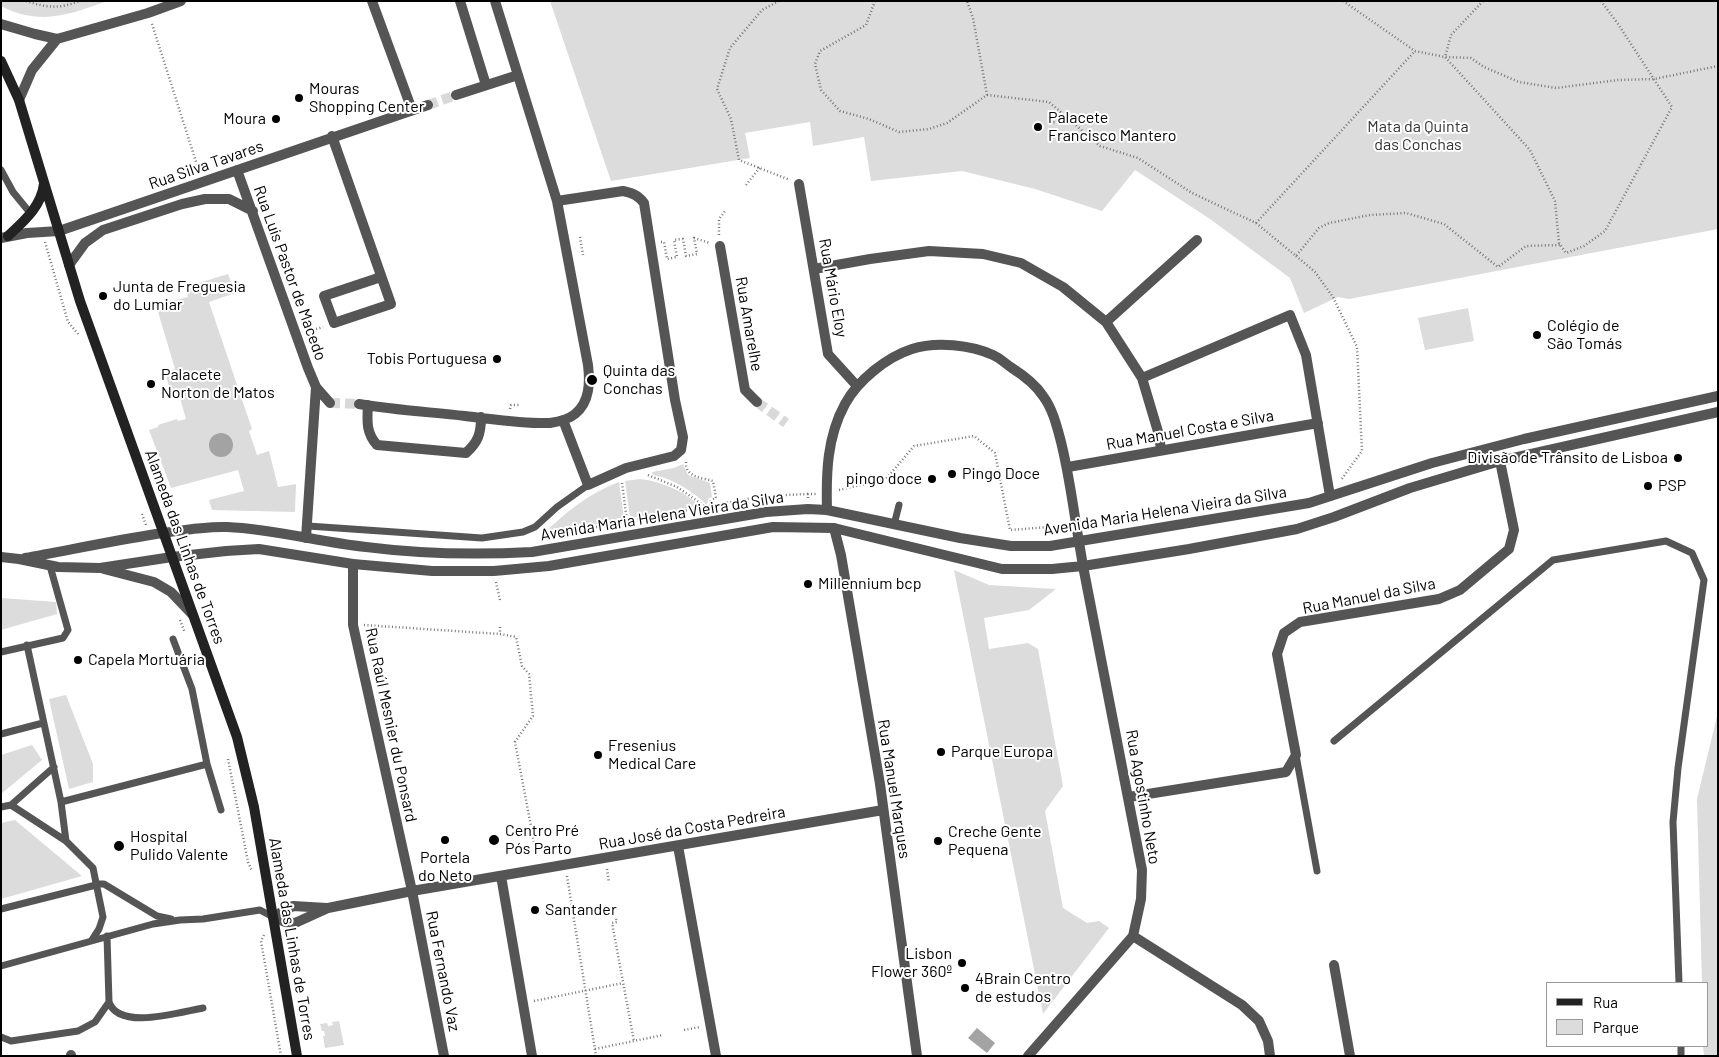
<!DOCTYPE html>
<meta charset="utf-8">
<style>
body{margin:0}
#map{position:relative;width:1719px;height:1057px;overflow:hidden;background:#fff;font-family:Barlow,sans-serif}
canvas{display:block}
.frame{position:absolute;inset:0;border:2px solid #000;pointer-events:none}
.legend{position:absolute;left:1546px;top:982px;width:162px;height:65px;box-sizing:border-box;background:#fff;border:1px solid #999;margin:0;padding:6px 9px;list-style:none;font-size:15px;color:#000}
.legend li{display:flex;align-items:center;gap:10px;height:25px}
.legend b{width:25px;border:1px solid #999}
</style>
<div id="map">
<canvas width="1719" height="1057"></canvas>
<div class="frame"></div>
<ul class="legend">
<li><b style="height:6px;background:#222"></b>Rua</li>
<li><b style="height:14px;background:#dcdcdc"></b>Parque</li>
</ul>
</div>
<script>
const g = document.querySelector('canvas').getContext('2d');
g.lineJoin = 'round';
function fill(path, color) {
  g.fillStyle = color;
  g.fill(path, 'evenodd');
}
function stroke(path, color, width, dash) {
  g.strokeStyle = color;
  g.lineWidth = width;
  g.lineCap = dash ? 'butt' : 'round';
  g.setLineDash(dash || []);
  g.stroke(path);
}
function drawText(font, color, halo, rows, align = 'center') {
  g.font = font + ' Barlow,sans-serif';
  g.lineWidth = 4;
  g.setLineDash([]);
  g.textBaseline = 'middle';
  g.strokeStyle = halo;
  g.fillStyle = color;
  for (const [text, x, y, turn = 0] of rows) {
    g.save();
    g.translate(x, y);
    g.rotate((+turn || 0) * Math.PI / 180);
    g.textAlign = isNaN(turn) ? turn : align;
    if (halo) g.strokeText(text, 0, 0);
    g.fillText(text, 0, 0);
    g.restore();
  }
}
fill(new Path2D(`
 M1,1H107C69,15 40,26 1,6Z
 M550,1H1718V229L1349,299L1338,297L1304,313L1290,278L1210,219L1135,170L1102,211L1035,189L962,171L871,181L864,137L813,146L810,122L745,133L750,158L611,181Z
 M228,274L235,293L209,302L252,429L249,431L257,455L269,451L278,487L296,484L295,512L212,510L209,500L244,491L238,470L171,488L149,430L158,427V425L177,419L178,421L186,419L179,395L172,397L165,372L175,369L156,305L188,297L185,287Z
 M1468,308L1474,341L1425,350L1418,318Z
 M683,464L688,475L710,483L712,497L708,499L707,505C691,490 674,479 653,475L652,472L674,468Z
 M640,479C663,482 682,490 700,506L630,518L625,481Z
 M619,482L624,519L543,534C566,512 589,493 619,482Z
 M954,570L989,585L1056,589L1029,610L984,618L989,649L1028,643L1038,649L1063,786L1045,811L1063,908L1087,923L1099,921L1109,928L1043,1014Z
 M1,598L56,602L57,614L1,630Z
 M66,695L93,764V782L69,789L49,699Z
 M1718,712V1056H1704L1703,1046H1708V983H1702L1697,799Z
 M32,745L42,760L1,794V755Z
 M15,820L82,876L1,899V823Z
 M339,1021L344,1045L325,1048L323,1036H325L324,1031H322L320,1024L327,1023L328,1026L333,1025L332,1022Z`), '#dcdcdc');
fill(new Path2D(`
 M209 445a12 12 0 1 1 24 0a12 12 0 1 1-24 0Z
 M977,1028L995,1043L987,1053L968,1038Z`), '#a3a3a3');
stroke(new Path2D(`
 M428,105L456,95
 M757,402L786,423
 M330,403L359,404`), '#d9d9d9', 10, [10, 5]);
stroke(new Path2D(`
 M26,1C48,8 59,9 80,1
 M779,1L762,10L730,48L717,89L731,119L739,160L790,180
 M875,1L866,25L820,51L815,64L821,90L840,111L869,119L899,132L929,129L947,123L987,95L973,18L967,1
 M1343,1L1415,51L1445,57L1471,58L1484,67L1519,82L1556,88L1618,80L1654,79L1718,66
 M1483,1L1451,35L1445,57L1530,150L1555,201L1559,243L1566,253L1584,246L1605,231L1672,107L1618,24L1601,1
 M152,24L199,171
 M987,95L1049,102L1100,146L1138,158L1192,193L1256,223L1415,51
 M1050,123L1055,122L1064,116
 M746,185L760,167
 M1256,223L1296,256L1319,228L1329,223L1370,215L1406,213L1444,224L1498,267L1526,246L1560,245
 M719,235V219L725,211
 M580,237L583,255
 M45,242L68,322L79,335
 M661,242H664L667,259L677,257L674,240L683,239L686,256L697,254L694,238L710,243
 M1296,256L1315,272L1333,297L1357,347L1362,451L1341,480
 M306,332L323,327
 M510,409L511,405H520
 M686,462C685,477 702,478 713,481L716,498L711,500L710,506
 M648,475L677,487L706,507
 M622,483L627,521
 M839,490L886,479L914,446L974,436L995,453L1010,530L1064,526
 M808,498V494H816
 M142,514L146,525
 M548,536L758,497L784,495L808,494
 M496,582L500,600
 M180,620L185,633
 M364,625L500,634
 M500,627V634L516,637L522,666L529,674L533,716L515,742L537,858
 M228,759L248,862L252,871
 M607,869L609,883
 M567,876L596,1056
 M616,919L617,922L612,923L634,1041
 M264,935L261,941L281,1056
 M534,1001L623,983
 M684,1030L700,1027
 M595,1049L663,1035`), '#777', 2.5, [1, 2.5]);
stroke(new Path2D(`
 M1,170L13,192L31,214
 M894,525L899,505
 M308,526L482,538L523,532L535,527L557,507L588,485
 M27,645L61,802L66,841
 M1,652L63,638L68,630L50,566
 M1,734L43,723
 M1334,741L1553,560L1666,541L1692,553L1704,580L1678,768L1673,822L1679,983
 M1296,755L1317,871
 M207,764L221,810
 M61,802L207,764L192,689L173,639
 M11,805L54,767
 M1,807L11,805L66,841L93,868L103,917L99,929L92,940
 M1,909L100,884H104L157,916L171,919
 M1,966L153,924L180,920L203,919L260,910L273,917
 M109,1002C119,1031 180,1012 203,1008
 M1,1037L11,1041L78,1031L95,1022L109,1002L107,936
 M1681,1046V1056`), '#555', 7);
stroke(new Path2D(`
 M372,1L412,110
 M460,1L486,85
 M1,24L35,34L57,39L148,13L181,1
 M456,95L518,75
 M19,100L32,70L57,39
 M332,136L391,304L334,323L324,296L381,277
 M237,170L308,368L316,387L330,403
 M799,184L828,354L857,386
 M557,201L623,191C632,193 638,195 644,203L675,400L683,437L682,444L681,450L674,456L626,468L588,485L563,420
 M1,238L27,233L59,231L428,105
 M720,246L745,390L757,402
 M69,265L85,243L103,230L182,204L205,199H229L253,211
 M814,269L870,259L929,251L983,254L1021,263L1063,287L1106,322L1142,378L1159,435L1161,450
 M1106,322L1197,240
 M1142,378L1290,315L1306,355L1330,496
 M359,404C394,410 430,412 465,416C493,419 522,424 550,423C557,422 569,419 575,414C590,402 590,382 588,365L557,201L495,1
 M368,405C367,421 366,433 377,445L466,453C478,442 481,434 481,417
 M1068,467L1318,423
 M827,510C826,473 827,437 845,404C858,380 887,357 912,349C936,341 971,345 993,355C1000,358 1006,364 1012,368C1023,375 1036,385 1043,396C1052,408 1056,423 1060,438C1069,472 1073,507 1079,542
 M834,528L841,555L880,784L917,1056
 M306,538L316,387
 M353,564V625L412,891L444,1056
 M1129,797L1286,772L1296,755L1277,654L1284,633L1300,622L1439,599L1460,590L1509,549L1514,530L1500,461
 M678,846L716,1056
 M501,876L532,1056
 M273,917L285,922L295,923L328,908L412,891L883,810
 M273,917L293,906L327,908
 M1133,936L1242,1005L1259,1021L1268,1041L1270,1056
 M1334,965L1350,1056
 M71,1055V1056
 M1028,1056L1133,936L1141,899L1142,870L1083,566`), '#555', 10);
stroke(new Path2D(`
 M1079,542L1083,566
 M1,557L19,559L58,567L100,568L172,557L226,551L259,549L353,564L432,571H494L549,566L773,527L834,528L1002,569H1052L1083,566L1189,549L1297,529L1334,517L1410,488L1500,461L1718,412
 M25,558C69,550 112,541 156,534C179,531 203,526 227,527C274,529 319,542 366,547C421,554 477,555 532,552L766,512L808,509L827,510L960,538L1011,546H1050L1309,503L1432,463L1524,439L1718,396
 M104,569L154,582L171,592L192,614`), '#555', 10);
stroke(new Path2D(`
 M1,61L19,100L80,301L237,737L254,807L297,1056
 M8,236C24,221 41,207 44,184`), '#222', 10);
for (const [x, y, r, color] of [
 [299,98,5,"#000"],
 [276,119,5,"#000"],
 [1038,127,5,"#000"],
 [103,296,5,"#000"],
 [1537,335,5,"#000"],
 [497,359,5,"#000"],
 [592,380,6,"#000"],
 [151,384,5,"#000"],
 [1678,458,5,"#000"],
 [952,474,5,"#000"],
 [932,479,5,"#000"],
 [1648,486,5,"#000"],
 [808,584,5,"#000"],
 [78,660,5,"#000"],
 [941,752,5,"#000"],
 [598,755,5,"#000"],
 [445,840,5,"#000"],
 [494,840,6,"#000"],
 [938,841,5,"#000"],
 [119,846,6,"#000"],
 [535,910,5,"#000"],
 [962,963,5,"#000"],
 [965,988,5,"#000"]
]) {
  const dot = new Path2D();
  dot.arc(x, y, r, 0, 2 * Math.PI);
  g.fillStyle = color;
  g.fill(dot);
  stroke(dot, '#fff', 2);
}
drawText('16px', '#000', '#fff', [
 ["Mouras",309,89],
 ["Shopping Center",309,107],
 ["Palacete",1048,118],
 ["Francisco Mantero",1048,136],
 ["Moura",266,119,"right"],
 ["Junta de Freguesia",113,287],
 ["do Lumiar",113,305],
 ["Colégio de",1547,326],
 ["São Tomás",1547,344],
 ["Tobis Portuguesa",487,359,"right"],
 ["Quinta das",603,371],
 ["Conchas",603,389],
 ["Palacete",161,375],
 ["Norton de Matos",161,393],
 ["Divisão de Trânsito de Lisboa",1668,458,"right"],
 ["Pingo Doce",962,474],
 ["pingo doce",922,479,"right"],
 ["PSP",1658,486],
 ["Millennium bcp",818,584],
 ["Capela Mortuária",88,660],
 ["Fresenius",608,746],
 ["Medical Care",608,764],
 ["Parque Europa",951,752],
 ["Centro Pré",505,831],
 ["Pós Parto",505,849],
 ["Creche Gente",948,832],
 ["Pequena",948,850],
 ["Hospital",130,837],
 ["Pulido Valente",130,855],
 ["Portela",445,858,"center"],
 ["do Neto",445,876,"center"],
 ["Santander",545,910],
 ["Lisbon",952,954,"right"],
 ["Flower 360º",952,972,"right"],
 ["4Brain Centro",975,979],
 ["de estudos",975,997]
], 'left');
drawText('16px', '#333', '#fff', [
 ["Mata da Quinta",1418,127],
 ["das Conchas",1418,145]
]);
drawText('16px', '#000', '#fff', [
 ["Rua Silva Tavares",206,165,-19],
 ["Rua Luís Pastor de Macedo",290,273,70],
 ["Rua Mário Eloy",833,288,80],
 ["Rua Amarelhe",749,324,80],
 ["Rua Manuel Costa e Silva",1190,430,-10],
 ["Avenida Maria Helena Vieira da Silva",1165,511,-9],
 ["Avenida Maria Helena Vieira da Silva",662,516,-9],
 ["Alameda das Linhas de Torres",185,547,70],
 ["Rua Manuel da Silva",1369,596,-11],
 ["Rua Raúl Mesnier du Ponsard",391,725,78],
 ["Rua Manuel Marques",894,789,81],
 ["Rua Agostinho Neto",1143,797,80],
 ["Rua José da Costa Pedreira",692,828,-10],
 ["Alameda das Linhas de Torres",292,939,80],
 ["Rua Fernando Vaz",443,971,79]
]);
</script>
